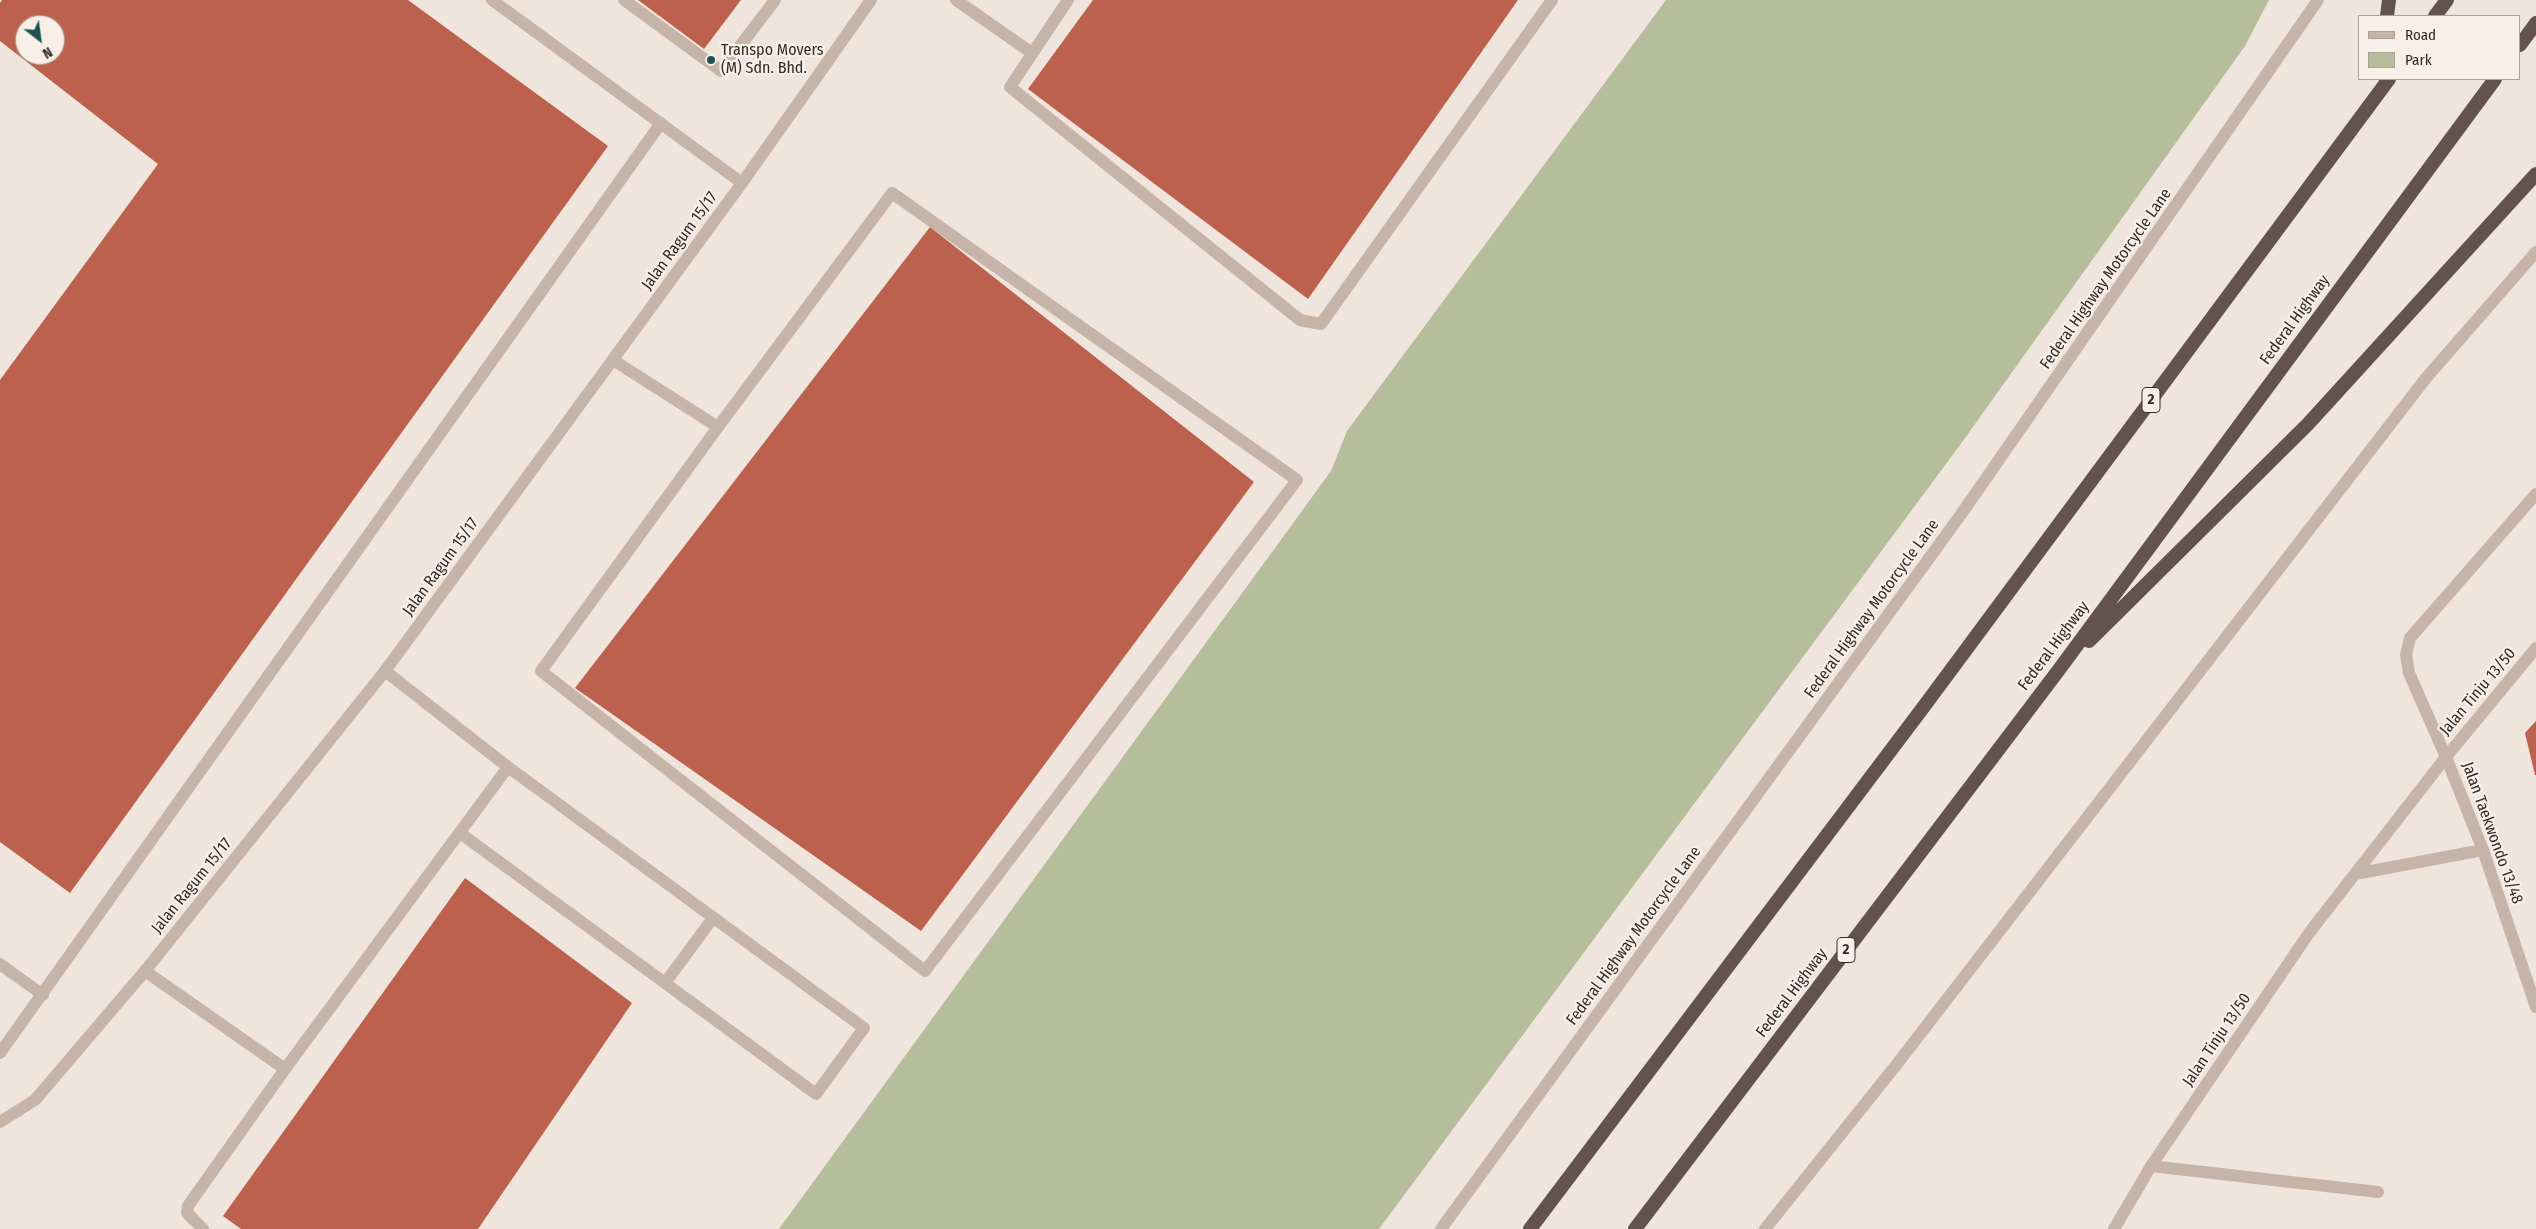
<!DOCTYPE html>
<style>
body{margin:0}
#map{position:relative;width:2536px;height:1229px;overflow:hidden;background:#f0e5dc;font-family:"Fira Sans Condensed",sans-serif}
canvas{display:block}
.legend{position:absolute;left:2358px;top:15px;width:162px;height:65px;box-sizing:border-box;background:#f8efe8;border:1px solid #aaa19b;margin:0;padding:6px 9px;list-style:none;font-size:15px;color:#342b28}
.legend li{display:flex;align-items:center;gap:10px;height:25px}
.legend b{width:25px;border:1px solid #aaa19b}
.north{position:absolute;left:15px;top:15px;width:50px;height:50px;box-sizing:border-box;background:#f8efe8;border:1px solid #aaa19b;border-radius:50%;rotate:150deg;font-size:14px;font-weight:700;line-height:20px;text-align:center;color:#342b28}
.north::after{content:'';display:block;margin:auto;width:18px;height:22px;background:#215252;clip-path:polygon(50% 0,100% 100%,50% 72%,0 100%)}
</style>
<div id="map">
<canvas width="2536" height="1229"></canvas>
<ul class="legend">
<li><b style="height:6px;background:#c7b4a9"></b>Road</li>
<li><b style="height:14px;background:#b5bd9d"></b>Park</li>
</ul>
<div class="north">N</div>
</div>
<script>
const g = document.querySelector('canvas').getContext('2d');
g.lineJoin = 'round';
function fill(path, color) {
  g.fillStyle = color;
  g.fill(path, 'evenodd');
}
function stroke(path, color, width, dash) {
  g.strokeStyle = color;
  g.lineWidth = width;
  g.lineCap = dash ? 'butt' : 'round';
  g.setLineDash(dash || []);
  g.stroke(path);
}
function drawText(font, color, halo, rows, align = 'center') {
  g.font = font + ' "Fira Sans Condensed",sans-serif';
  g.lineWidth = 4.5;
  g.setLineDash([]);
  g.textBaseline = 'middle';
  g.strokeStyle = halo;
  g.fillStyle = color;
  for (const [text, x, y, turn = 0] of rows) {
    g.save();
    g.translate(x, y);
    g.rotate((+turn || 0) * Math.PI / 180);
    g.textAlign = isNaN(turn) ? turn : align;
    if (halo) g.strokeText(text, 0, 0);
    g.fillText(text, 0, 0);
    g.restore();
  }
}
fill(new Path2D(`
 M1666,0H2269L2245,46L1960,445L1379,1229H779L1331,471L1347,431Z`), '#b5bd9d');
fill(new Path2D(`
 M2,0H408L608,146L70,893L0,842V380L158,164L0,41V3ZM25,25H55V55H25Z
 M638,0H741L704,49Z
 M1093,0H1518L1308,299L1028,89Z
 M930,227L1254,482L921,931L575,688Z
 M2536,721V775H2535L2525,733Z
 M465,878L632,1003L478,1229H241L223,1216Z`), '#bc614d');
stroke(new Path2D(`
 M492,0L742,183
 M624,0L721,71L775,0
 M956,0L1032,53
 M1068,0L1010,87L1300,320L1321,324L1552,0
 M613,360L718,427L892,193L1297,480L925,971L541,671L718,427
 M385,671L508,767L864,1028L816,1094L665,983L713,918
 M2446,757L2409,673L2406,655L2410,638L2536,494
 M460,833L665,983
 M2355,874L2483,850
 M0,964L43,995
 M145,971L285,1069L188,1206L187,1213L203,1229
 M0,1053L661,123
 M285,1069L508,767
 M2151,1166L2378,1192
 M1441,1229L1962,513L2318,0
 M1765,1229L1897,1064L2426,378L2536,252`), '#c7b4a9', 12);
stroke(new Path2D(`
 M2446,757L2483,850L2536,1007
 M0,1122L35,1100L145,971L385,671L742,183L871,0
 M2114,1229L2151,1166L2309,933L2446,757L2536,648`), '#c7b4a9', 12);
stroke(new Path2D(`
 M2387,16L2389,0
 M2435,16L2447,0
 M2520,45L2536,23
 M2089,641L2308,424L2536,174
 M1530,1229L1925,705L2389,79
 M1635,1229L2058,671L2495,79`), '#64534d', 14);
for (const [x, y, r, color] of [
 [711,60,5,"#215252"]
]) {
  const dot = new Path2D();
  dot.arc(x, y, r, 0, 2 * Math.PI);
  g.fillStyle = color;
  g.fill(dot);
  stroke(dot, '#f8efe8', 2);
}
for (const [x, y, w] of [
 [2151,400,18],
 [1846,950,18]
]) {
  const box = new Path2D();
  box.roundRect(x - w / 2, y - 12.5, w, 25, 4);
  g.fillStyle = '#f8efe8';
  g.fill(box);
  stroke(box, '#342b28', 1);
}
drawText('bold 15px', '#342b28', null, [
 ["2",2151,400],
 ["2",1846,950]
]);
drawText('16px', '#342b28', '#f8efe8', [
 ["Transpo Movers",721,51],
 ["(M) Sdn. Bhd.",721,69]
], 'left');
drawText('16px', '#342b28', '#f8efe8', [
 ["Jalan Ragum 15/17",680,241,-54],
 ["Federal Highway Motorcycle Lane",2106,279,-55],
 ["Federal Highway",2295,320,-54],
 ["Jalan Ragum 15/17",441,567,-54],
 ["Federal Highway Motorcycle Lane",1872,609,-54],
 ["Federal Highway",2054,646,-53],
 ["Jalan Tinju 13/50",2478,692,-50],
 ["Jalan Taekwondo 13/48",2492,833,70],
 ["Jalan Ragum 15/17",192,886,-51],
 ["Federal Highway Motorcycle Lane",1634,936,-54],
 ["Federal Highway",1792,993,-53],
 ["Jalan Tinju 13/50",2217,1040,-56]
]);
</script>
